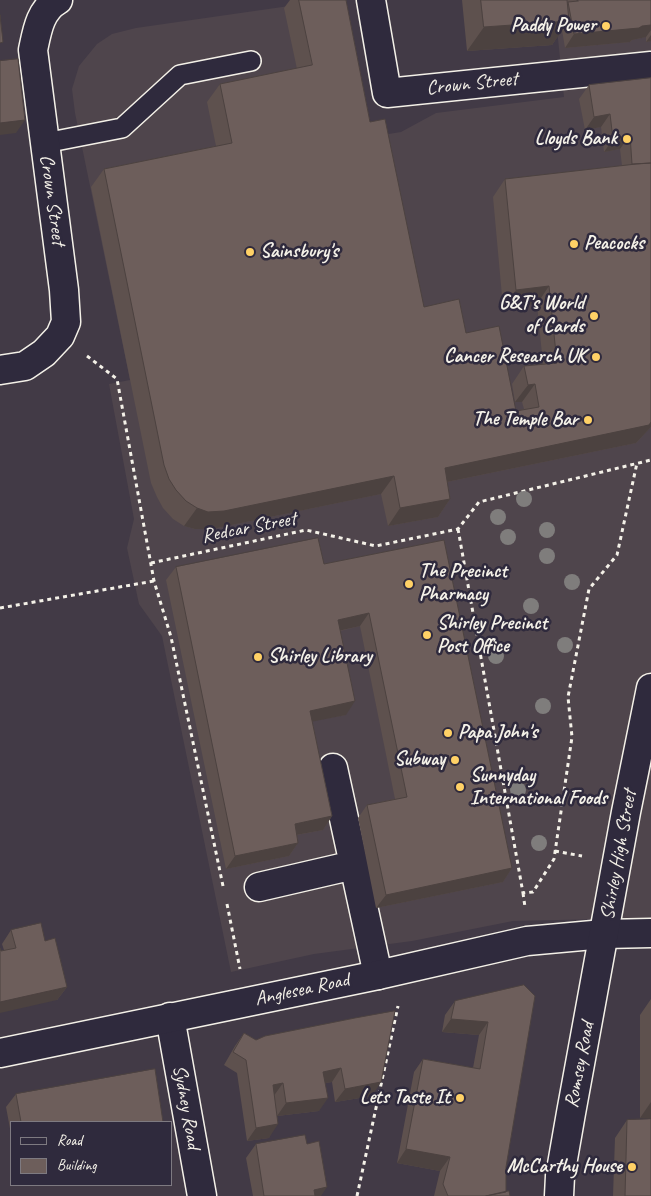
<!DOCTYPE html>
<style>
body{margin:0}
#map{position:relative;width:651px;height:1196px;overflow:hidden;background:#423a46;font-family:Caveat,sans-serif}
canvas{display:block}
.legend{position:absolute;left:10px;top:1121px;width:162px;height:65px;box-sizing:border-box;background:#2f2a3d;border:1px solid #7e7a81;margin:0;padding:6px 9px;list-style:none;font-size:15px;color:#f4f1e8}
.legend li{display:flex;align-items:center;gap:10px;height:25px}
.legend b{width:25px;border:1px solid #7e7a81}
</style>
<div id="map">
<canvas width="651" height="1196"></canvas>
<ul class="legend">
<li><b style="height:6px;background:#2f2a3d"></b>Road</li>
<li><b style="height:14px;background:#6d5e5b"></b>Building</li>
</ul>
</div>
<script>
const g = document.querySelector('canvas').getContext('2d');
g.lineJoin = 'round';
function fill(path, color) {
  g.fillStyle = color;
  g.fill(path, 'evenodd');
}
function stroke(path, color, width, dash) {
  g.strokeStyle = color;
  g.lineWidth = width;
  g.lineCap = dash ? 'butt' : 'round';
  g.setLineDash(dash || []);
  g.stroke(path);
}
function drawText(font, color, halo, rows, align = 'center') {
  g.font = font + ' Caveat,sans-serif';
  g.lineWidth = 5;
  g.setLineDash([]);
  g.textBaseline = 'middle';
  g.strokeStyle = halo;
  g.fillStyle = color;
  for (const [text, x, y, turn = 0] of rows) {
    g.save();
    g.translate(x, y);
    g.rotate((+turn || 0) * Math.PI / 180);
    g.textAlign = isNaN(turn) ? turn : align;
    if (halo) g.strokeText(text, 0, 0);
    g.fillText(text, 0, 0);
    g.restore();
  }
}
fill(new Path2D(`
 M554,0H651V918L513,921L412,941L314,954L231,972L162,636L139,604L127,548L134,519L109,384L130,380L75,113L72,89L79,66L97,44L112,34L136,28L317,2L357,139L401,132L436,113L564,97Z`), '#4f454c');
const lane = new Path2D(`
 M45,143L122,128L180,75L251,61`);
const street = new Path2D(`
 M371,0L387,93L651,66
 M0,370L25,366L44,353L60,336L66,322L64,290L33,50C37,31 40,10 58,0
 M333,768L378,975
 M259,887L354,865
 M604,934L651,933
 M170,1017L202,1196`);
const secondary = new Path2D(`
 M0,1053L378,975L527,941L604,934`);
const primary = new Path2D(`
 M559,1196L560,1176L571,1113L626,812L651,688`);
stroke(lane, '#f4f1e8', 22);
stroke(street, '#f4f1e8', 31);
stroke(secondary, '#f4f1e8', 31);
stroke(primary, '#f4f1e8', 31);
stroke(new Path2D(`
 M87,356L117,379L154,581L171,637L223,886
 M458,529L523,893L533,892L554,859L572,737L568,697L589,589L617,555L637,463
 M151,563L306,530L376,546L458,529L479,502L651,460
 M0,608L154,581
 M555,851L582,856
 M523,893L525,907
 M227,904L240,969
 M357,1196L398,1006`), '#f4f1e8', 3, [4, 4]);
stroke(lane, '#2f2a3d', 19);
stroke(street, '#2f2a3d', 28);
stroke(secondary, '#2f2a3d', 28);
stroke(primary, '#2f2a3d', 28);
g.fillStyle = '#7f7d7c';
for (const [x, y] of [
 [524,499],
 [498,517],
 [547,530],
 [508,537],
 [547,556],
 [572,582],
 [531,606],
 [565,645],
 [496,656],
 [543,706],
 [518,790],
 [539,843]
]) {
  g.beginPath();
  g.arc(x, y, 8, 0, 2 * Math.PI);
  g.fill();
}
fill(new Path2D(`
 M290,0H346L370,122L424,307L466,333L516,411L524,409L522,402H515L512,384L524,366L543,364L537,304L503,307L493,197L505,179L622,166L620,149L604,152L601,127L585,130L579,99L589,85L651,78V427L636,443L447,482L450,499L438,517L388,526L381,494L212,529H195L184,526L173,519L163,508L157,497L151,483L91,187L104,169L216,146L207,102L220,84L297,69L284,8Z
 M462,0H651V41L646,42V37L632,40L630,42L565,48L562,30L552,45L467,51Z
 M444,540L512,868L503,882L376,908L358,818L367,805L395,799L360,626L340,631L346,715L312,721L332,816L323,830L297,835L298,843L289,856L226,869L166,580L176,567L324,564Z
 M11,930L45,941L67,987L57,1000L1,951L4,950L2,944Z
 M524,985L506,1167V1192L510,1196H434L440,1171L397,1163L414,1072L423,1059L473,1068L479,1035L442,1032L445,1015L455,1001Z
 M651,999V1118H640V1015Z
 M355,1018L372,1096L335,1102L332,1082L325,1083L319,1111L277,1116L269,1138L247,1141L237,1073L224,1065L235,1046L244,1033L256,1040Z
 M16,1094L163,1122H11V1134L6,1107Z
 M627,1120L651,1196H613L615,1138Z
 M256,1144L321,1196H253L246,1158Z`), '#5e514e');
fill(new Path2D(`
 M569,21L552,45L467,51L484,27Z
 M651,25V30L646,37L632,40L630,42L565,48L574,34Z
 M651,35V41L646,42Z
 M610,114L601,127L585,130L594,117Z
 M25,120L16,133L0,135V123Z
 M630,135L620,149L604,152L613,139Z
 M549,286L537,304L503,307L516,290Z
 M535,384L522,402H515L528,385Z
 M651,422V427L636,443L432,485L445,468Z
 M394,476L381,494L212,529H195L184,526L197,508Z
 M450,499L438,517L388,526L400,508Z
 M369,613L360,626L329,633L338,620Z
 M355,701L346,715L300,724L310,711Z
 M332,816L323,830L285,837L295,824Z
 M298,843L289,856L226,869L235,856Z
 M512,868L503,882L376,908L386,895Z
 M67,987L57,1000L0,1013V1002Z
 M451,1019L488,1022L479,1035L442,1032Z
 M341,1068L332,1082L313,1085L323,1072Z
 M381,1082L372,1096L335,1102L345,1089Z
 M283,1083L273,1097V1085Z
 M328,1098L319,1111L277,1116L286,1103Z
 M651,1102V1118H640Z
 M278,1124L269,1138L247,1141L256,1128Z
 M406,1149L450,1157L440,1171L397,1163Z
 M327,1187L321,1196H309L314,1190Z`), '#4c4240');
const building = new Path2D(`
 M299,0H346L370,122L385,119L424,307L459,299L466,333L499,326L516,411L539,407L535,384L528,385L524,366L557,363L549,286L516,290L505,179L636,164L651,163V422L649,425L445,468L450,499L400,508L394,476L224,511L208,512L197,508L186,501L176,490L169,479L164,465L104,169L232,143L220,84L312,65Z
 M481,0H567L569,21L484,27Z
 M577,0H651V25L642,26L639,28L574,34L568,2L578,1Z
 M0,15L3,42L0,43Z
 M18,59L25,120L0,123V61Z
 M651,78V163L632,164L630,135L613,139L610,114L594,117L589,85Z
 M318,538L324,564L444,540L512,868L386,895L367,805L407,797L369,613L338,620L355,701L310,711L332,816L295,824L298,843L235,856L176,567Z
 M41,923L45,941L55,938L67,987L0,1002V948L1,951L16,948L11,930Z
 M524,985L535,996L506,1167V1192L486,1196H448L443,1184L450,1157L406,1149L423,1059L480,1069L488,1022L451,1019L455,1001Z
 M395,1011L381,1082L345,1089L341,1068L323,1072L328,1098L286,1103L283,1083L273,1085L278,1124L256,1128L246,1060L233,1052L244,1033L256,1040L265,1036L355,1018Z
 M155,1069L163,1122H21L16,1094Z
 M651,1119V1196H625L627,1120Z
 M305,1135L307,1144L319,1141L327,1187L314,1190L315,1196H264L256,1144Z
 M509,1191L510,1196H486Z`);
fill(building, '#6d5e5b');
stroke(building, '#4c4240', 1);
for (const [x, y, r, color] of [
 [606,26,5,"#ffd166"],
 [627,139,5,"#ffd166"],
 [574,244,5,"#ffd166"],
 [250,252,5,"#ffd166"],
 [594,316,5,"#ffd166"],
 [596,357,5,"#ffd166"],
 [588,420,5,"#ffd166"],
 [409,584,5,"#ffd166"],
 [427,635,5,"#ffd166"],
 [258,657,5,"#ffd166"],
 [448,733,5,"#ffd166"],
 [455,760,5,"#ffd166"],
 [460,787,5,"#ffd166"],
 [460,1098,5,"#ffd166"],
 [632,1167,5,"#ffd166"]
]) {
  const dot = new Path2D();
  dot.arc(x, y, r, 0, 2 * Math.PI);
  g.fillStyle = color;
  g.fill(dot);
  stroke(dot, '#2f2a3d', 2);
}
drawText('bold 20px', '#f4f1e8', '#2f2a3d', [
 ["Paddy Power",596,26],
 ["Lloyds Bank",617,139],
 ["Peacocks",584,244,"left"],
 ["Sainsbury's",260,252,"left"],
 ["G&T's World",584,304],
 ["of Cards",584,327],
 ["Cancer Research UK",586,357],
 ["The Temple Bar",578,420],
 ["The Precinct",419,572,"left"],
 ["Pharmacy",419,595,"left"],
 ["Shirley Precinct",437,624,"left"],
 ["Post Office",437,647,"left"],
 ["Shirley Library",268,657,"left"],
 ["Papa John's",458,733,"left"],
 ["Subway",445,760],
 ["Sunnyday",470,776,"left"],
 ["International Foods",470,799,"left"],
 ["Lets Taste It",450,1098],
 ["McCarthy House",622,1167]
], 'right');
drawText('20px', '#f4f1e8', '#2f2a3d', [
 ["Crown Street",472,84,-6],
 ["Crown Street",52,200,82],
 ["Redcar Street",249,528,-11],
 ["Shirley High Street",619,855,-80],
 ["Anglesea Road",302,990,-12],
 ["Romsey Road",580,1065,-79],
 ["Sydney Road",186,1107,80]
]);
</script>
